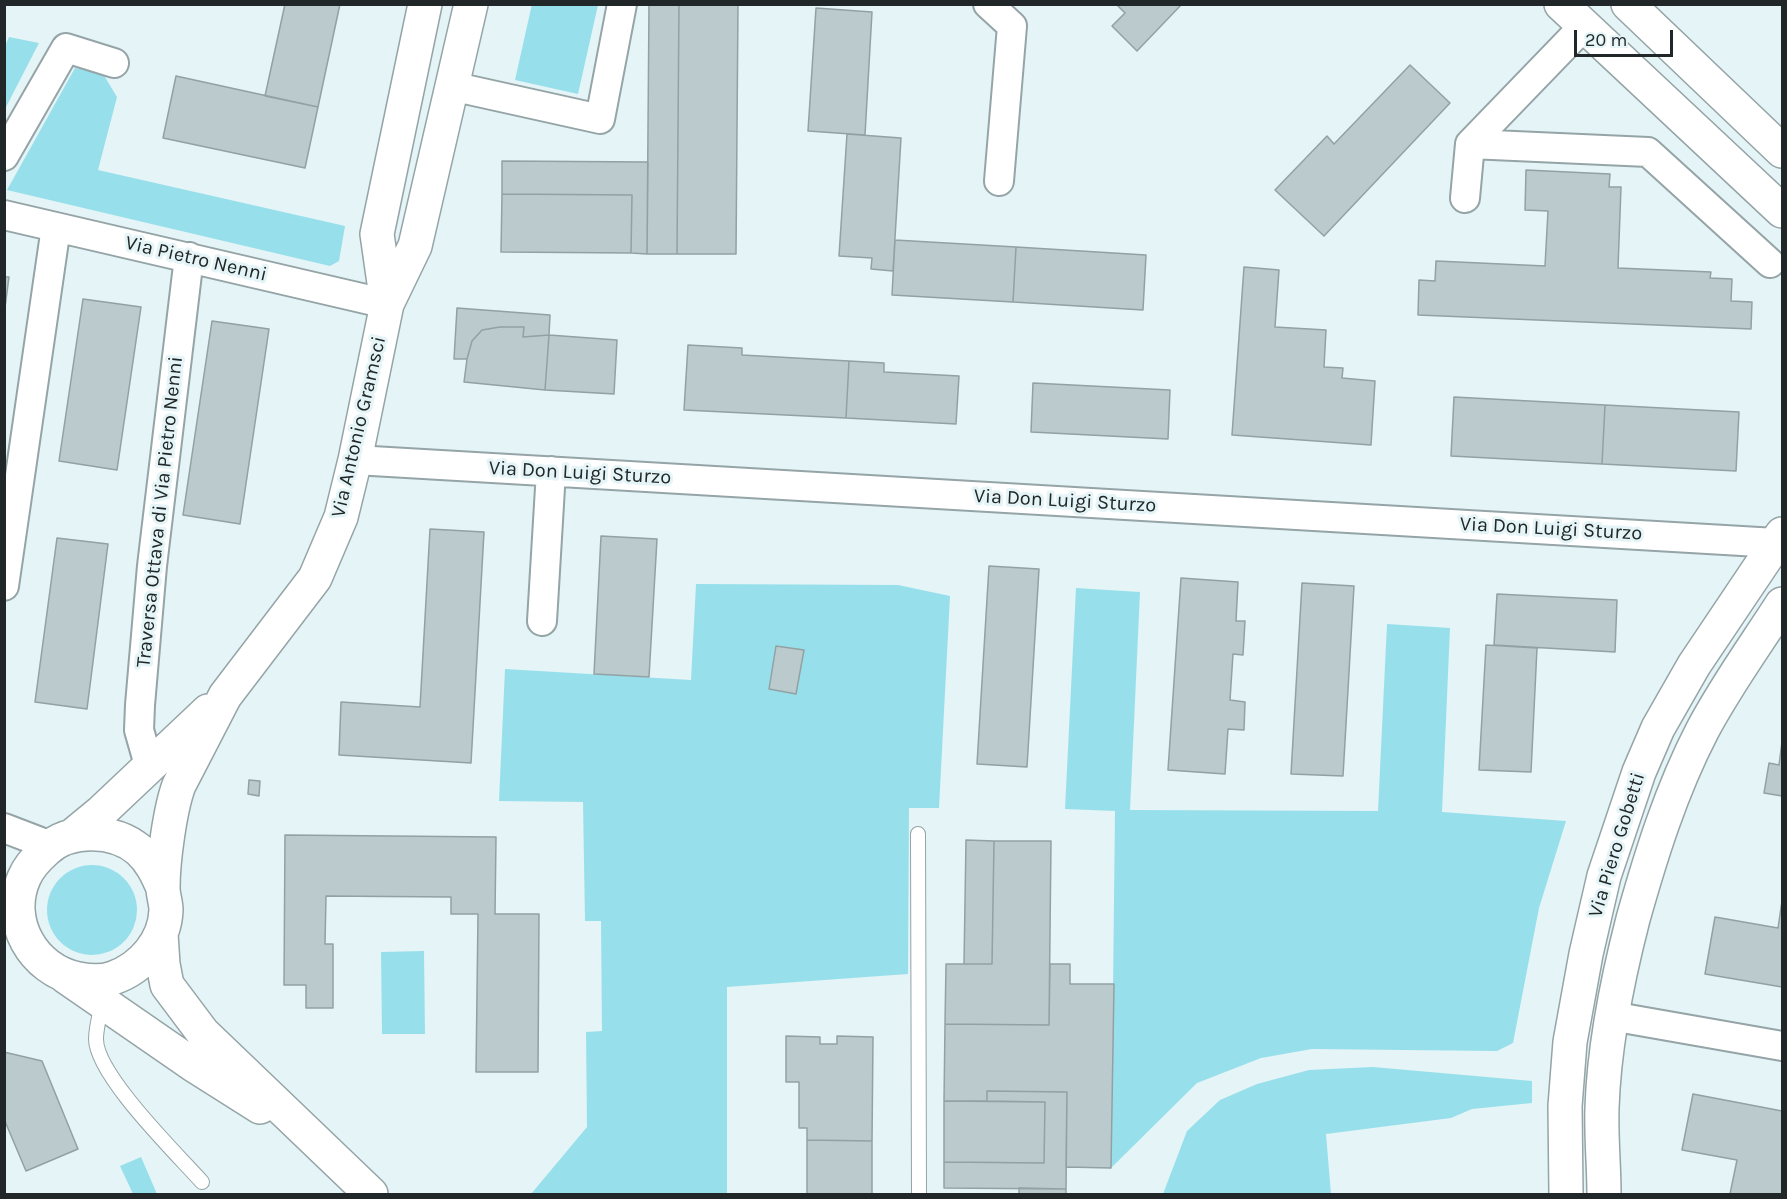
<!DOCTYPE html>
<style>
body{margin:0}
#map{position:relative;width:1787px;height:1199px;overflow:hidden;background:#e4f4f7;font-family:Karla,sans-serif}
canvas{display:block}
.frame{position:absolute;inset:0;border:6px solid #212728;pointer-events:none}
.scale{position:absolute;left:1574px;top:30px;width:99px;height:27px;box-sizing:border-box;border:3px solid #212728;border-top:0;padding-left:8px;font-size:18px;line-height:21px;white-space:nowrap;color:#212728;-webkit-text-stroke:4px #e4f4f7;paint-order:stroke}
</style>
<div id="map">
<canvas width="1787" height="1199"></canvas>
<div class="frame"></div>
<div class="scale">20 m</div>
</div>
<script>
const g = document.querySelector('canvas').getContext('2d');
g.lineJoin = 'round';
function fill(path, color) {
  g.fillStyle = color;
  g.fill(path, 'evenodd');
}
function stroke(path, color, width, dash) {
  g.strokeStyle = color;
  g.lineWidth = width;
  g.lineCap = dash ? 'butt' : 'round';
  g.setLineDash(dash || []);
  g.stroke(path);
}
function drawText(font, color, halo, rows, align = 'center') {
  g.font = font + ' Karla,sans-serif';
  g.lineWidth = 6;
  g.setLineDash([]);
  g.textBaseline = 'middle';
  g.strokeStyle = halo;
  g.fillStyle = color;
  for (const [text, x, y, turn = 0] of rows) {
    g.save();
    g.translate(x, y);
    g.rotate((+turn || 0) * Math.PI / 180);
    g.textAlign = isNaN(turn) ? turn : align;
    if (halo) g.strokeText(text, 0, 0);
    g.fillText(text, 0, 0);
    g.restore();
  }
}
fill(new Path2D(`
 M532,4L598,5L578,94L515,80Z
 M9,37L39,43L5,109V46Z
 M75,68L102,72L117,97L98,170L345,226L339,261L330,266L7,190Z
 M696,584L898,585L950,596L939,808H909L908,974L727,987V1194H531L587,1127L586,1032L602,1031L601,921H585L583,802L499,801L505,669L691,680Z
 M1076,588L1140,592L1130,810L1378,811L1387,624L1450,628L1442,812L1566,821L1539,908L1513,1043L1497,1051L1312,1049L1261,1058L1197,1083L1111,1168L1115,811L1065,809Z
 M47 910a45 45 0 1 1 90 0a45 45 0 1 1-90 0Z
 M424,951L425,1034H382L381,952Z
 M1373,1067L1532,1081V1103L1472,1109L1451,1118L1326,1134L1331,1194H1163L1187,1131L1220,1100L1257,1084L1309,1070Z
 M141,1157L157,1194H133L120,1166Z`), '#97e0eb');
const building = new Path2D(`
 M285,4H340L318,107L265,96Z
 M649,4H679L677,254H647Z
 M679,4H738L736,254H677Z
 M1116,4H1182L1137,51L1112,26L1125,13Z
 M816,8L872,12L865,135L808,131Z
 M1410,65L1450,103L1324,236L1275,190L1327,136L1334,144Z
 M176,76L318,107L305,168L163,138Z
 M847,134L901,138L893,271L871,269L872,258L839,256Z
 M502,161L648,162L647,254L631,253L632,195L502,194Z
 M1526,170L1610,174L1609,187H1621L1618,268L1711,272L1710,278L1732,279L1731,301L1752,302L1751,329L1418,315L1419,280L1435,281L1436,261L1545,266L1548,211L1525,210Z
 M502,194L632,195L631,253L501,252Z
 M895,240L1016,247L1013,302L892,295Z
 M1016,247L1146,255L1143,310L1013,302Z
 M1244,267L1279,270L1275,327L1326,330L1324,367L1343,368L1342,378L1375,381L1371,445L1232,435Z
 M4,277H9L4,315Z
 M83,299L141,307L117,470L59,461Z
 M457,308L550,315L549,335L523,337L524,327H500L482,330L472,341L467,359H454Z
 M212,321L269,329L240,524L183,515Z
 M500,327H524L523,337L549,335L545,390L464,382L467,359L472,341L482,330Z
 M549,335L617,340L614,394L545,390Z
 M688,345L742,348V355L849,361L846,418L684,410Z
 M849,361L884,363V372L959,376L956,424L846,418Z
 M1033,383L1170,390L1168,439L1031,432Z
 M1454,397L1605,405L1602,464L1451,456Z
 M1605,405L1739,412L1736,471L1602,464Z
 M430,529L484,532L471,763L339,755L341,702L420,707Z
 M601,536L657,539L649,677L594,674Z
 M57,538L108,544L87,709L35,702Z
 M989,566L1039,569L1027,767L977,764Z
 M1181,578L1238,582L1236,621H1245L1243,655L1233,654L1230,700L1245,702L1244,730L1228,729L1225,774L1168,770Z
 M1302,583L1354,586L1343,776L1291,774Z
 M1497,594L1617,600L1615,652L1494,645Z
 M1486,645L1537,648L1531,772L1479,770Z
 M776,646L804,650L796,694L769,689Z
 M1782,742V796L1764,793L1769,763L1779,765Z
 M249,780L260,781L259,796L248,794Z
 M285,835L496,837L495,914H539L538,1072H476L478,914H451V897L326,896L325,944H333V1008H306V985H284Z
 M966,840L994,841L992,964H964Z
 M994,841H1051L1049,1025L945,1024L946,964H992Z
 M1782,901V987L1705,974L1715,917L1778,928Z
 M1050,964H1070V984H1114L1111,1168L1066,1167L1067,1092L987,1091V1101H944L945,1024L1049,1025Z
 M786,1036L820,1037V1044H837V1036L873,1037L872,1141L807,1140V1128H799V1082H786Z
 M4,1052L42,1061L78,1149L26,1171L4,1119Z
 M987,1091L1067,1092L1066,1189L944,1188V1162L1044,1163L1045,1102L987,1101Z
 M1693,1094L1782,1111V1194H1730L1737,1160L1682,1150Z
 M944,1101L1045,1102L1044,1163L944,1162Z
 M807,1140L872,1141V1194H807Z
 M1019,1188L1066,1189V1194H1019Z`);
fill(building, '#bbcacd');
stroke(building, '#92a1a3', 1.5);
const lane = new Path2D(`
 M918,834L919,1194
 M102,1003C100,1014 96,1028 96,1039C96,1075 177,1154 202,1182`);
const street = new Path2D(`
 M988,4L1012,26L999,181
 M451,86L600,119L622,4
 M1470,144L1648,152L1770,263
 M4,156L66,48L114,63
 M1465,198L1470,144L1584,26
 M4,215L387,304
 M355,460L1776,543
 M4,586L56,227
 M542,621L551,471
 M149,765L139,730L140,705L152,566L189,257
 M4,828L51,846
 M1611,1016L1782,1046`);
const secondary = new Path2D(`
 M1561,4L1782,211
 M1628,4L1782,151
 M387,304L377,234L425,4
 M72,836L100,813L208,711
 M163,888C157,874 151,861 139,850C114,829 70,828 46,850C37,858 29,866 24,878C5,921 33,970 78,979C89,981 103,982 113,978C142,968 165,941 166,910C166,903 163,895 163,888C163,861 170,809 179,785L225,696L315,578L341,517L355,460L387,304L415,246L471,4
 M161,934L163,964L167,985L203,1033L371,1194
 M66,977L192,1064L260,1107
 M1566,1194L1565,1106L1570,1042L1586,954L1604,876L1639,772L1658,728L1694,665L1782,534
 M1604,1194C1604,1166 1601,1137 1602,1108C1604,1044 1617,981 1633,919C1651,855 1671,791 1702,731C1725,687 1755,646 1782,604`);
stroke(lane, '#95a4a6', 16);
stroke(street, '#95a4a6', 32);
stroke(secondary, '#95a4a6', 36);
stroke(lane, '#fff', 14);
stroke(street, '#fff', 28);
stroke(secondary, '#fff', 33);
drawText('20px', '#212728', '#e4f4f7', [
 ["Via Pietro Nenni",196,259,13],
 ["Via Antonio Gramsci",359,427,-77],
 ["Via Don Luigi Sturzo",580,473,3],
 ["Via Don Luigi Sturzo",1065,501,3],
 ["Traversa Ottava di Via Pietro Nenni",160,512,-84],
 ["Via Don Luigi Sturzo",1551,529,3],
 ["Via Piero Gobetti",1617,845,-73]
]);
</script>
